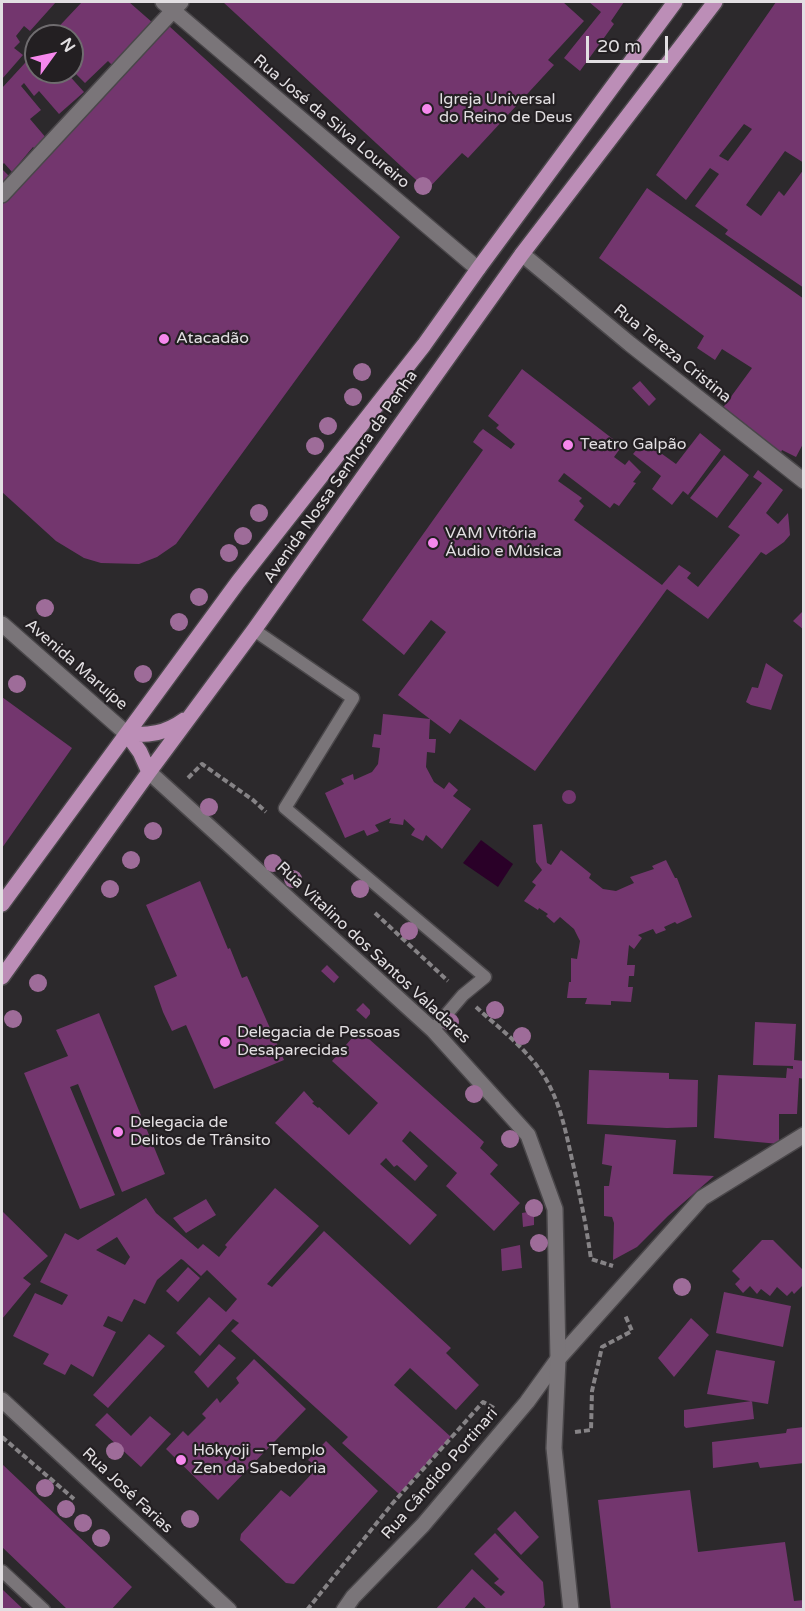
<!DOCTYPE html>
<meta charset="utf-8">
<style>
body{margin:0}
#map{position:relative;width:805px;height:1611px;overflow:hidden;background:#2c292c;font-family:"Varela Round",sans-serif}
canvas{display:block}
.frame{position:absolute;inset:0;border:3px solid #e2dfe2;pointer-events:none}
.north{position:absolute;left:24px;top:24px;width:60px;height:60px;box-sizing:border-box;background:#231f22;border:2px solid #6f6c6f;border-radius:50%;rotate:57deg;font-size:16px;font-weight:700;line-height:24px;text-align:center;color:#e2dfe2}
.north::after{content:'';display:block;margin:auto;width:21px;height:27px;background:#f688ed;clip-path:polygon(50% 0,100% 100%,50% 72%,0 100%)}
.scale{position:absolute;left:586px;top:36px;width:82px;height:27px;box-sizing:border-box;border:3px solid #e2dfe2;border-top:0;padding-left:8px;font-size:18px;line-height:21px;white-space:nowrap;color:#e2dfe2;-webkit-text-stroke:4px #231f22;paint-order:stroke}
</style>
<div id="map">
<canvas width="805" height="1611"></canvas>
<div class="frame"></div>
<div class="north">N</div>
<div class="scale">20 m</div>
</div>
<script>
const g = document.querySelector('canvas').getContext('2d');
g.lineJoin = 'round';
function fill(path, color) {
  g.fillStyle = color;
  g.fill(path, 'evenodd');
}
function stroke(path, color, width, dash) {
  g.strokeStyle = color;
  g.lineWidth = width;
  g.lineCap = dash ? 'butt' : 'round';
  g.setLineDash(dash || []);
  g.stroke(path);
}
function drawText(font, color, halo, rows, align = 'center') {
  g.font = font + ' "Varela Round",sans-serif';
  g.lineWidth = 4.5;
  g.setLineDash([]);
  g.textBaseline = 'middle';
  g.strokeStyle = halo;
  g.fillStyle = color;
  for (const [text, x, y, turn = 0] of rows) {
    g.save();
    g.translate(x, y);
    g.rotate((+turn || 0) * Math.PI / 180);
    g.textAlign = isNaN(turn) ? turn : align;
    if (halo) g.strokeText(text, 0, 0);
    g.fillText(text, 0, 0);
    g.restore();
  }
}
fill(new Path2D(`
 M481,840L513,864L498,887L463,863Z`), '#2a0028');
fill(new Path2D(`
 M2,2H56L30,31L24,26L16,36L20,42L14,48L23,55L2,79Z
 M82,2H119L120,3L129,2L153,23L115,68L108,61L85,83L72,70V36H50Z
 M223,2H563L584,21L548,60L554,65L468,158L462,153L427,190Z
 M589,2H624L611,21L614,24L580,71L564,58L601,12Z
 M776,2H804V163L785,151L746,205L761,216L779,191L784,196L804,169V288L725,234L728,230L695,206L719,174L710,168L686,200L656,175ZM744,124L752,129L728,161L719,156Z
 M169,26L400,237L176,544L157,557L139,564L101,563L84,558L56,541L2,492V204Z
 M36,51V72H66L84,92L59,114L39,91L34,96L24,83L21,86L41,110L30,119L47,139L36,150L33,147L12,172L4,163L2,165V88Z
 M2,169L11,178L2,187Z
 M647,188L804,299V442L796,457L782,450L779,457L722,409L752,368L722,349L715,360L697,348L704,336L599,258Z
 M522,369L622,446L614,457L625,465L629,460L641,472L633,482L636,483L619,506L614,503L610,508L564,473L558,481L582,498L579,501L584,506L574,520L662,585L679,565L691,573L687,578L698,587L740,535L728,527L762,483L753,477L758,470L783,490L766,513L778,524L788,513L789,523L790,535L784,542L766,555L761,552L708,619L667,589L535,771L460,719L450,734L398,695L446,632L431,620L404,655L362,620L483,450L473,442L479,433L483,429L511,449L515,444L496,428L499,425L488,416Z
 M640,381L656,399L649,406L632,388Z
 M700,433L721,450L688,495L683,491L672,505L652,489L661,476L633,454L644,441L676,464Z
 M724,455L749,475L717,518L690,498Z
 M804,610V630L793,621Z
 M766,663L783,675L771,710L751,705L746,702L752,687L758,688Z
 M2,697L72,748L2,848Z
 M383,714L430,719L429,739H436L435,753L427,752L426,767L434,782L444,789L449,782L458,790L453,796L471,809L442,849L426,835L423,841L411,835L415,829L404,819L403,825L389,823L391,818L375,825L379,831L367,836L364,830L345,838L325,793L344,784L341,779L353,774L354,780L372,772L378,764L380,748L372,747L374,734L381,735Z
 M562 797a7 7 0 1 1 14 0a7 7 0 1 1-14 0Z
 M542,824L547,863L551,865L561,850L591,874L589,878L603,889L616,891L634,883L630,877L654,869L652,866L666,860L675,878H677L692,917L677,924L675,922L664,927L666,930L656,934L653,929L638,935L642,938L634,949L629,945L627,965H635L634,976H629L628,987H633L631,1002L611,1001V1005L585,1004L587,998H567L569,982H571V958L577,959L580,941L574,929L560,917L554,923L546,916L548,914L539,908L538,910L524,901L536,885L532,882L542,870L536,862L533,825Z
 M200,881L228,949L230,948L242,978L247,976L284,1060L214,1089L186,1025L172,1031L163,1012L154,986L177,976L146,905Z
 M327,965L339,977L334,983L321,971Z
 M363,1003L370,1010V1014L366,1019L356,1010Z
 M99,1013L165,1174L122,1192L78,1084L70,1087L115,1195L80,1209L24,1073L68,1056L56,1030Z
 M755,1022L796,1024L794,1060L804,1061V1079L799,1078L797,1114H779V1144L714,1138L718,1075L786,1078L787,1068L793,1069V1066L753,1065Z
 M359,1030L484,1142L480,1148L498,1165L490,1174L520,1203L494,1231L446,1186L457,1173L410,1131L402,1141L428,1166L415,1181L397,1165L394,1167L386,1158L380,1164L437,1215L410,1245L275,1123L304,1091L314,1102L312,1103L318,1108L319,1107L349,1135L378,1103L332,1061Z
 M589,1070L669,1073V1079L698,1080L697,1127L667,1128L587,1124Z
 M605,1134L676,1140L673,1174L714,1176L668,1216L637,1247L613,1260L614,1223L612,1217L604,1216V1186H609L612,1166L602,1164Z
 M275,1188L319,1226L267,1284L272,1287L324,1231L451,1348L446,1353L479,1385L456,1410L410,1368L394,1385L451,1437L399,1494L342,1443L348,1437L231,1331L239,1323L233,1319L200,1356L176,1333L209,1297L226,1312L237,1299L207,1270L201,1276L183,1260L181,1259L157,1280L145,1304L134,1299L122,1322L108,1316L103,1326L116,1332L93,1377L71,1364L65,1375L43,1364L49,1354L13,1336L35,1293L62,1305L68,1295L40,1282L65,1233L78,1240L146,1198L156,1213L198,1249L203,1244L219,1257L227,1247L225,1245ZM117,1237L130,1257L125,1265L96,1250Z
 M206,1199L216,1215L186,1233L173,1218Z
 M2,1211L48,1256L23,1278L31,1284L2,1319Z
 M534,1211V1225L523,1227L522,1213Z
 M762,1240H773L804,1271V1284L794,1294L792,1291L787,1296L777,1287L770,1296L761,1289L757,1294L750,1286L743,1293L735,1284L740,1279L732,1271Z
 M520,1245L522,1268L502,1271L501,1249Z
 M188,1267L200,1278L178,1302L166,1291Z
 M724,1292L791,1306L783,1347L716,1333Z
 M691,1318L709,1335L674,1377L658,1358Z
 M149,1334L165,1346L108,1408L93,1395Z
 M219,1344L236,1358L208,1388L194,1372Z
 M716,1350L775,1361L768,1404L707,1394Z
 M254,1359L306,1409L218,1500L166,1449L183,1431L188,1436L206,1418L202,1414L217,1398L220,1403L239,1383L236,1378Z
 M752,1401L754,1419L686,1428L684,1426V1410Z
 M107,1413L131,1436L150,1416L171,1434L141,1467L95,1425Z
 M804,1427V1463L760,1468L758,1462L713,1468L712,1442L786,1433L787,1429Z
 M326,1441L378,1491L294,1584L286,1583L240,1540L241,1534L281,1490L290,1497L318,1467L308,1460Z
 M2,1464L132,1587L111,1610H68L2,1547Z
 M690,1490L698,1552L785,1542L794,1601L804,1600V1610H611L598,1500Z
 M515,1511L539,1537L521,1555L497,1529Z
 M495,1533L543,1582L545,1605L541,1610H488L474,1597L463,1610H435L472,1569L501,1596L505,1592L494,1583L499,1579L474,1554Z
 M2,1589L24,1610H2Z`), '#73366e');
const service = new Path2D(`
 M254,630L353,698L285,808L485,977L463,995L433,1030
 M2,1571L44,1610`);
const minor = new Path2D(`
 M163,2L478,269
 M2,195L181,2
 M522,254L630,344L804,481
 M2,1400L229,1610
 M344,1610L353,1597L423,1525L527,1402L558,1359L702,1198L804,1135`);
const tertiary = new Path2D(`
 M149,772L433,1030L528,1135L555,1209L558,1359L554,1448L571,1610`);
const secondary = new Path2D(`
 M2,624L127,734`);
const primary = new Path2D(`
 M127,734C149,736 166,733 184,720
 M127,734L140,752L149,772
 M2,904L238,582L424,345L478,269L675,2
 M2,977L149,772L254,630L522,254L715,2`);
stroke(service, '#4a474a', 15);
stroke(minor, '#4a474a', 18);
stroke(tertiary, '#4a474a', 18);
stroke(secondary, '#4a474a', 18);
stroke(primary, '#4a474a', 18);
stroke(new Path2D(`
 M188,778L202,764L253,800L266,812
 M375,913L448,981
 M476,1007C499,1028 527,1049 544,1076C559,1100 565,1128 571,1155C579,1190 586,1224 591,1259L613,1266
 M575,1432L591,1430L592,1391L602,1347L632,1331L625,1315
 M2,1437L74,1499
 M307,1610L392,1504L483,1402L496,1409`), '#868386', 4, [6, 3]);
stroke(service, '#7a7579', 12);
stroke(minor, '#7a7579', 15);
stroke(tertiary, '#7a7579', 15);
stroke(secondary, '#7a7579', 15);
stroke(primary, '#bc8eb7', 15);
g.fillStyle = '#9e6c99';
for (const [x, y] of [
 [423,186],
 [362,372],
 [353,397],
 [328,426],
 [315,446],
 [259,513],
 [243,536],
 [229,553],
 [199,597],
 [45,608],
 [179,622],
 [143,674],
 [17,684],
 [209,807],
 [153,831],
 [131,860],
 [273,863],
 [293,879],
 [110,889],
 [360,889],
 [409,931],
 [38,983],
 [495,1010],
 [13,1019],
 [450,1022],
 [522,1036],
 [474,1094],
 [510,1139],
 [534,1208],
 [539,1243],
 [682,1287],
 [115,1451],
 [45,1488],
 [66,1509],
 [190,1519],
 [83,1523],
 [101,1538]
]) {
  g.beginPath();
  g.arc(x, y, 9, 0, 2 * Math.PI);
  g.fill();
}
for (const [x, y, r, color] of [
 [427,109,6,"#f688ed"],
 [164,339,6,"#f688ed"],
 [568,445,6,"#f688ed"],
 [433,543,6,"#f688ed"],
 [225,1042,6,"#f688ed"],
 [118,1132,6,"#f688ed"],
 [181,1460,6,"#f688ed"]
]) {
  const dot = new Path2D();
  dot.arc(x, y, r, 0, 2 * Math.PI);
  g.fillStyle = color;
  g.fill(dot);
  stroke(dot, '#231f22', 2);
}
drawText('16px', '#e2dfe2', '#231f22', [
 ["Igreja Universal",439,100],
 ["do Reino de Deus",439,118],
 ["Atacadão",176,339],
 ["Teatro Galpão",580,445],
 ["VAM Vitória",445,534],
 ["Áudio e Música",445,552],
 ["Delegacia de Pessoas",237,1033],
 ["Desaparecidas",237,1051],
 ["Delegacia de",130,1123],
 ["Delitos de Trânsito",130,1141],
 ["Hōkyoji – Templo",193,1451],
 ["Zen da Sabedoria",193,1469]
], 'left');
drawText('16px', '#e2dfe2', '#231f22', [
 ["Rua José da Silva Loureiro",331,122,40],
 ["Rua Tereza Cristina",672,354,39],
 ["Avenida Nossa Senhora da Penha",341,477,-55],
 ["Avenida Maruípe",76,665,41],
 ["Rua Vitalino dos Santos Valadares",373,953,43],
 ["Rua Cândido Portinari",440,1474,-49],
 ["Rua José Farias",127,1491,43]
]);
</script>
